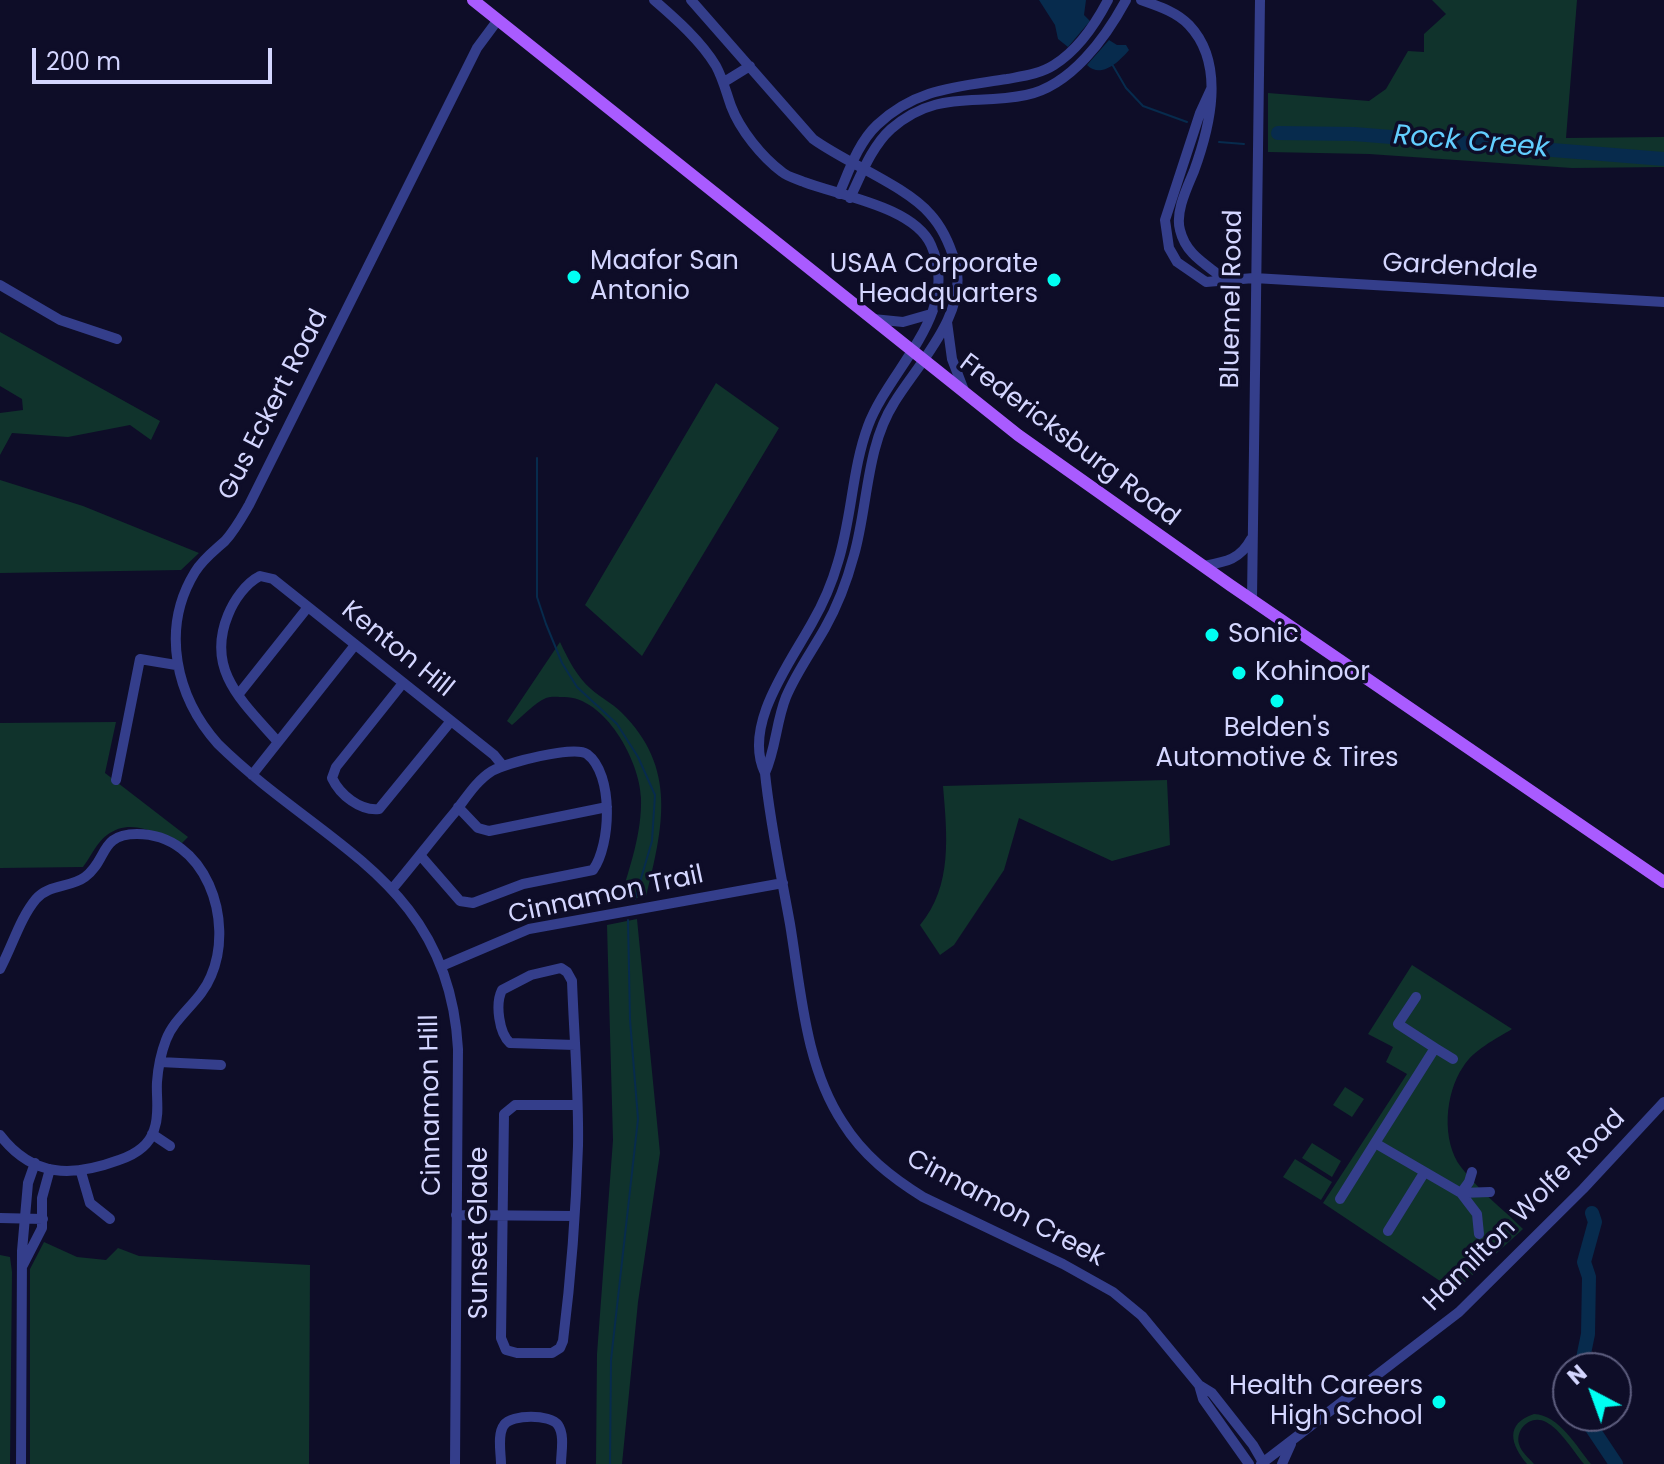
<!DOCTYPE html>
<style>
body{margin:0}
#map{position:relative;width:1664px;height:1464px;overflow:hidden;background:#0e0d28;font-family:Poppins,sans-serif}
canvas{display:block}
.north{position:absolute;left:1552px;top:1352px;width:80px;height:80px;box-sizing:border-box;background:#0e0d28;border:2px solid #5d5d7e;border-radius:50%;rotate:319deg;font-size:22px;font-weight:700;line-height:32px;text-align:center;color:#d4d6ff}
.north::after{content:'';display:block;margin:auto;width:28px;height:36px;background:#00fff2;clip-path:polygon(50% 0,100% 100%,50% 72%,0 100%)}
.scale{position:absolute;left:32px;top:48px;width:240px;height:36px;box-sizing:border-box;border:4px solid #d4d6ff;border-top:0;padding-left:10px;font-size:24px;line-height:28px;white-space:nowrap;color:#d4d6ff;-webkit-text-stroke:6px #0e0d28;paint-order:stroke}
</style>
<div id="map">
<canvas width="1664" height="1464"></canvas>
<div class="north">N</div>
<div class="scale">200 m</div>
</div>
<script>
const g = document.querySelector('canvas').getContext('2d');
g.lineJoin = 'round';
function fill(path, color) {
  g.fillStyle = color;
  g.fill(path, 'evenodd');
}
function stroke(path, color, width, dash) {
  g.strokeStyle = color;
  g.lineWidth = width;
  g.lineCap = dash ? 'butt' : 'round';
  g.setLineDash(dash || []);
  g.stroke(path);
}
function drawText(font, color, halo, rows, align = 'center') {
  g.font = font + ' Poppins,sans-serif';
  g.lineWidth = 7;
  g.setLineDash([]);
  g.textBaseline = 'middle';
  g.strokeStyle = halo;
  g.fillStyle = color;
  for (const [text, x, y, turn = 0] of rows) {
    g.save();
    g.translate(x, y);
    g.rotate((+turn || 0) * Math.PI / 180);
    g.textAlign = isNaN(turn) ? turn : align;
    if (halo) g.strokeText(text, 0, 0);
    g.fillText(text, 0, 0);
    g.restore();
  }
}
fill(new Path2D(`
 M1432,0H1577L1566,138L1664,137V167L1572,168L1369,154L1268,152V93L1369,101L1386,89L1408,51L1424,52V34L1446,14Z
 M0,332L160,421L151,440L130,425L68,437L12,433L0,455V413L23,410L22,399L0,386Z
 M716,383L779,428L642,656L585,605Z
 M0,480L83,506L199,553L181,570L0,573Z
 M560,642C568,659 577,677 591,689C600,697 612,703 621,712C678,768 663,827 646,897L620,900C630,866 642,833 641,798C640,761 605,697 564,697C559,697 551,696 546,698C534,703 522,717 512,725L507,721Z
 M116,722L105,773L188,837L181,844C158,833 130,817 107,835C97,842 90,858 83,867L0,868V723Z
 M1167,780L1170,845L1112,861L1019,818L1004,870L954,945L940,955L920,925C953,886 947,834 943,786Z
 M637,919L660,1153L638,1302L622,1464H596L597,1354L613,1140L607,925Z
 M1412,965L1512,1029C1496,1039 1473,1050 1463,1067C1445,1093 1441,1141 1461,1167C1478,1190 1503,1209 1523,1229L1455,1291L1323,1203L1407,1074L1386,1062L1393,1047L1368,1034Z
 M1345,1087L1364,1099L1352,1117L1333,1105Z
 M1312,1143L1341,1161L1332,1177L1302,1158Z
 M1295,1159L1332,1182L1321,1200L1283,1177Z
 M44,1242L77,1257L106,1260L118,1248L139,1256L310,1265L309,1464H30V1269Z
 M0,1255L10,1257L12,1272L10,1464H0Z
 M1534,1414C1559,1415 1577,1447 1591,1464H1584C1573,1451 1561,1430 1546,1422C1531,1414 1515,1429 1519,1444C1521,1452 1529,1458 1534,1464H1527C1511,1445 1504,1424 1534,1414Z`), '#10332c');
fill(new Path2D(`
 M1039,0H1086L1084,15L1090,21L1068,47L1058,39L1055,25Z
 M1109,40L1117,45H1126L1129,50C1119,62 1101,79 1087,65Z`), '#072b4d');
stroke(new Path2D(`
 M1112,64L1126,88L1143,106L1187,122
 M1219,142L1244,144
 M537,458V597L546,624L562,663L577,687L617,724L638,757L655,795L652,841L635,899
 M610,1464L611,1360L638,1119L630,1020L628,920`), '#072b4d', 2);
stroke(new Path2D(`
 M1278,133L1354,134L1664,159
 M1581,1368L1588,1334L1589,1277L1584,1262L1595,1222L1592,1213
 M1584,1416L1616,1464`), '#072b4d', 14);
stroke(new Path2D(`
 M654,0C676,19 701,41 716,66C723,79 726,92 731,106C740,130 762,157 782,172C788,177 797,179 804,182C841,196 914,207 931,245C962,313 890,367 868,426C852,469 852,517 838,562C832,583 823,604 812,623C790,663 742,726 765,773C770,823 781,874 790,924C801,990 805,1066 843,1123C863,1155 891,1177 923,1197L1063,1264L1113,1292L1142,1316L1199,1385L1212,1393L1253,1445L1264,1464
 M691,0L813,139C846,163 906,186 930,214C942,227 950,245 955,262C970,312 917,365 894,403C866,447 868,506 854,555C847,581 838,605 825,628C812,651 796,673 786,697C776,722 776,749 765,773
 M1141,0C1158,6 1177,12 1189,25C1226,64 1210,127 1194,171C1187,188 1175,212 1180,230C1186,255 1206,264 1224,279
 M724,82L750,66
 M1211,89L1200,113L1165,220L1169,248L1177,262L1206,282L1254,278L1664,302
 M839,194C849,171 858,143 877,125C916,88 957,87 1007,79C1023,76 1040,74 1054,65C1078,50 1095,25 1108,0
 M850,198C861,175 872,146 891,129C937,89 974,106 1026,95C1071,86 1106,37 1126,0
 M0,285L60,320L117,339
 M873,319L903,322L931,314
 M947,322L952,359L965,393
 M1203,566C1225,562 1240,560 1251,539
 M1252,599L1260,0
 M403,683L336,767L332,778C340,795 360,811 379,809L451,721
 M238,695L308,607
 M278,742C244,703 205,671 228,615C234,600 246,583 260,576L273,579L494,755L503,766
 M252,775L355,645
 M116,780L140,659L176,665
 M458,807L478,828L489,831L607,807
 M393,888C414,863 434,837 455,812C466,798 476,781 492,771C506,763 574,745 587,754C614,774 611,845 593,870L523,884L473,903L460,901L420,855
 M442,966L529,929L783,883
 M0,969C12,947 20,918 36,899C49,884 70,888 85,877C108,860 99,834 137,834C206,834 235,921 211,976C201,1001 175,1016 166,1040C161,1053 158,1068 157,1082C156,1097 160,1114 154,1130C149,1146 134,1155 119,1160C73,1177 33,1178 0,1135
 M575,1045L510,1043C499,1033 495,1004 502,990L531,975L561,968L567,972L572,981C574,1036 579,1092 578,1146C576,1211 571,1277 563,1341L560,1348L552,1353H517L506,1350L501,1338L504,1114L515,1105H577
 M1435,1048L1453,1059
 M160,1062L221,1065
 M152,1134L170,1146
 M1375,1143L1435,1048L1398,1024L1416,997
 M81,1172L90,1203L110,1219
 M1461,1193L1490,1192
 M1461,1193L1469,1182L1472,1172
 M1340,1199L1375,1143L1461,1193L1477,1214L1479,1234
 M456,1215L574,1216
 M0,1218L43,1219
 M1388,1231L1424,1173
 M23,1265L42,1228V1198L50,1169
 M1199,1385L1203,1399L1249,1464
 M21,1464L22,1251L28,1183L35,1163
 M455,1464L458,1049C449,881 322,846 218,744C176,697 160,629 195,572C203,559 214,551 225,541C235,530 242,517 249,505L477,48L497,21
 M501,1464C501,1453 497,1434 504,1425C512,1414 550,1414 558,1425C565,1435 561,1453 561,1464
 M1261,1464L1459,1312L1583,1189L1664,1102
 M1282,1464L1291,1444`), '#343e8b', 10);
stroke(new Path2D(`
 M473,0L1018,435L1230,585L1664,882`), '#a95bff', 12);
for (const [x, y, r, color] of [
 [574,277,8,"#00fff2"],
 [1054,280,8,"#00fff2"],
 [1212,635,8,"#00fff2"],
 [1239,673,8,"#00fff2"],
 [1277,701,8,"#00fff2"],
 [1439,1402,8,"#00fff2"]
]) {
  const dot = new Path2D();
  dot.arc(x, y, r, 0, 2 * Math.PI);
  g.fillStyle = color;
  g.fill(dot);
  stroke(dot, '#0e0d28', 3);
}
drawText('26px', '#d4d6ff', '#0e0d28', [
 ["Maafor San",590,262],
 ["Antonio",590,292],
 ["USAA Corporate",1038,265,"right"],
 ["Headquarters",1038,295,"right"],
 ["Sonic",1228,635],
 ["Kohinoor",1255,673],
 ["Belden's",1277,729,"center"],
 ["Automotive & Tires",1277,759,"center"],
 ["Health Careers",1423,1387,"right"],
 ["High School",1423,1417,"right"]
], 'left');
drawText('26px', '#d4d6ff', '#0e0d28', [
 ["Gardendale",1460,268,3],
 ["Bluemel Road",1233,299,-89],
 ["Gus Eckert Road",274,405,-63],
 ["Fredericksburg Road",1069,441,37],
 ["Kenton Hill",397,650,39],
 ["Cinnamon Trail",606,896,-12],
 ["Cinnamon Hill",432,1105,-91],
 ["Cinnamon Creek",1005,1209,28],
 ["Hamilton Wolfe Road",1525,1211,-45],
 ["Sunset Glade",480,1233,-90]
]);
drawText('italic 28px', '#62ceff', '#0e0d28', [
 ["Rock Creek",1471,143,5]
]);
</script>
